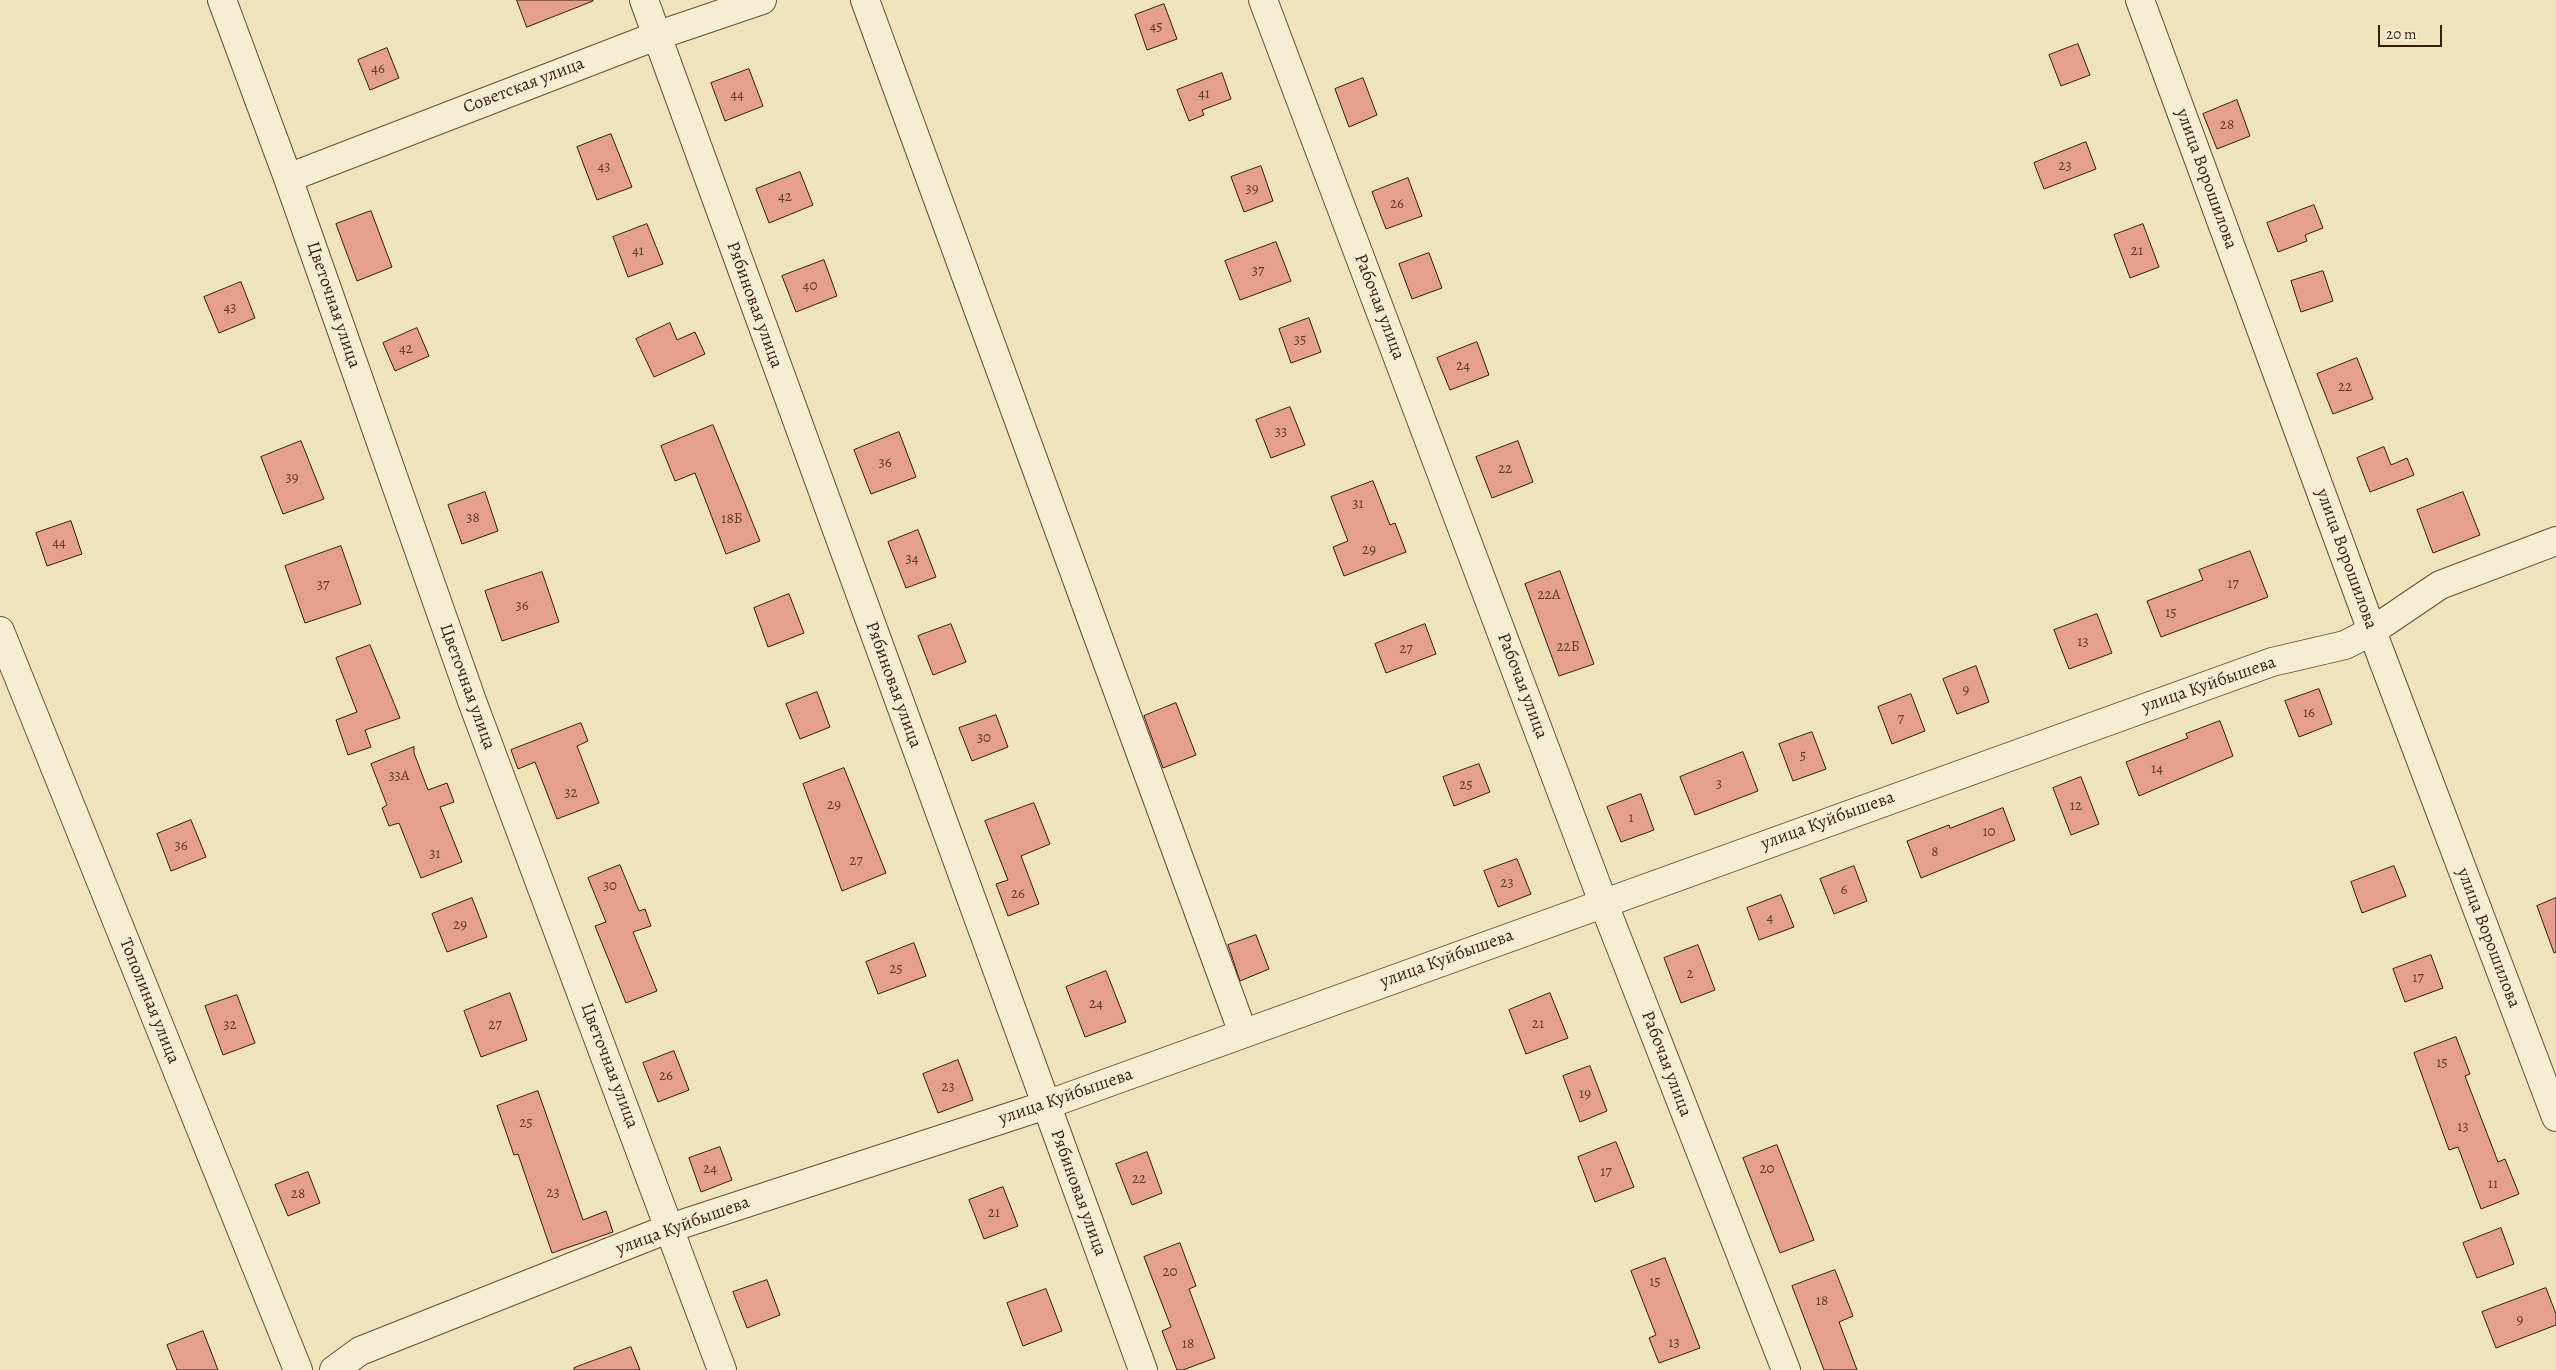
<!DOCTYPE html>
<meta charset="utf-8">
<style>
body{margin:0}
#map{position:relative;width:2556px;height:1370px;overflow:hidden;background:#eee3ba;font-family:Alegreya,serif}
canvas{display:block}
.scale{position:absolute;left:2378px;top:25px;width:64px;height:22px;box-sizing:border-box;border:2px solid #381b0f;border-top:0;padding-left:6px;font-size:15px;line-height:18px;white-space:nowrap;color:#381b0f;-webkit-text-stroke:4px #f4edd2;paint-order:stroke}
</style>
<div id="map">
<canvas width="2556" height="1370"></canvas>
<div class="scale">20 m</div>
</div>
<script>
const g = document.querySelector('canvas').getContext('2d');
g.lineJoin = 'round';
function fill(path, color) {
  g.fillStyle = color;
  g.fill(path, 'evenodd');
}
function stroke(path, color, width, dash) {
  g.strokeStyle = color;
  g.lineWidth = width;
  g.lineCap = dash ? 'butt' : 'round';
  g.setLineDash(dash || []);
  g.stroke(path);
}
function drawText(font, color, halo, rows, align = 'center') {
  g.font = font + ' Alegreya,serif';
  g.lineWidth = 4;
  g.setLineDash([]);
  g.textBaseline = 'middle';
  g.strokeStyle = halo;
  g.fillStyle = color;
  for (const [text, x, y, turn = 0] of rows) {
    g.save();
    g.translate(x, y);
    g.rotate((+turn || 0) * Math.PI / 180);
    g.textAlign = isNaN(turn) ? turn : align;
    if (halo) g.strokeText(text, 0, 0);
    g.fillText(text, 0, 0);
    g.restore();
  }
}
const building = new Path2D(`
 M517,0H593V1L527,27Z
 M1164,4L1177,39L1147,50L1135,15Z
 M2078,44L2090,75L2061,86L2049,55Z
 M387,48L399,78L370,90L358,60Z
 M749,69L763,106L725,121L711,83Z
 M1222,73L1231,99L1202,110L1204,115L1189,121L1177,90Z
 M1363,78L1377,115L1349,127L1335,89Z
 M2237,100L2250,136L2217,149L2203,114Z
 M611,134L632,187L597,200L577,147Z
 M2086,142L2096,169L2044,189L2034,163Z
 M1261,166L1273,201L1244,212L1231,177Z
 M800,172L813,205L769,223L756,189Z
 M1408,178L1422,216L1386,229L1372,192Z
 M2314,205L2323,228L2305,235L2307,241L2278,252L2267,223Z
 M371,211L392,267L357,281L336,224Z
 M647,224L663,264L628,277L613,237Z
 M2143,224L2159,267L2130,278L2114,235Z
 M1276,242L1291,281L1240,300L1225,261Z
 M1429,253L1442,288L1412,299L1399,264Z
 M824,260L837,296L796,312L782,276Z
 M2323,271L2333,301L2301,312L2291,281Z
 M241,282L255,318L219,333L204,297Z
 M1309,318L1321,352L1291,363L1279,329Z
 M670,323L677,340L695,332L705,354L654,377L636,339Z
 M417,328L429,356L395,371L383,343Z
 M1477,342L1489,375L1450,390L1437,358Z
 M2357,358L2373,399L2333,414L2317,374Z
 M1290,407L1305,445L1271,458L1256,420Z
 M713,425L760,541L726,554L695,473L675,481L661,446Z
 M899,432L916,477L871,494L854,450Z
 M301,441L324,499L283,514L261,457Z
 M1518,441L1533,482L1492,498L1476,457Z
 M2384,447L2391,465L2407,458L2414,475L2370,492L2357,458Z
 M1373,481L1390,525L1395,523L1406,552L1344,576L1333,547L1348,541L1331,497Z
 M485,492L498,531L462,544L448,505Z
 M2463,492L2480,535L2433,553L2417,510Z
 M71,521L82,554L47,566L36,533Z
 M918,530L936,577L906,588L888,542Z
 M341,546L361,604L305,623L285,566Z
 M2250,551L2268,597L2161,637L2147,601L2203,580L2199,570Z
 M1560,571L1594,664L1559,676L1525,584Z
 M542,572L559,622L502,641L485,591Z
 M789,594L804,633L768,647L754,608Z
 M2097,614L2112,653L2069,669L2054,630Z
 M951,624L966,662L933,675L918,636Z
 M1425,624L1436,654L1386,673L1375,644Z
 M370,645L400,718L365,730L371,747L348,755L336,720L357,712L336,658Z
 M1976,666L1989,702L1957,714L1943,679Z
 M2319,689L2332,724L2299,737L2285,701Z
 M817,692L830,727L800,739L786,704Z
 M1911,694L1925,731L1892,744L1878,707Z
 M1176,703L1196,755L1163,768L1144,716Z
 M996,715L1008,747L972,761L959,728Z
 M2220,721L2233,756L2139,796L2126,762L2188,738L2186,734Z
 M581,723L588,741L577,746L599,803L557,819L535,762L518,769L511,750Z
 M1812,732L1826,769L1793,781L1779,744Z
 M414,747V753L428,790L447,783L454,802L440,807L462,862L421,878L399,823L389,826L382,808L387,805L371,764Z
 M1743,752L1758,791L1695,815L1680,777Z
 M1479,764L1490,792L1454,806L1443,777Z
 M844,768L886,873L842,891L803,784Z
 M2081,777L2099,824L2071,835L2053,788Z
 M1641,794L1654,830L1621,842L1607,807Z
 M1034,803L1050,844L1021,856L1039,904L1008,916L996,884L1008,880L985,821Z
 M2003,808L2015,840L1921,878L1907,841L1949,825L1950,828Z
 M191,820L206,857L171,871L157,834Z
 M1517,859L1531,894L1498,907L1484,871Z
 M620,865L639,911L645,909L651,926L633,932L657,991L626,1003L595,926L606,922L588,878Z
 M1854,866L1867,901L1834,914L1820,879Z
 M2394,866L2406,896L2362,913L2351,882Z
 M1781,895L1794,927L1759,940L1747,908Z
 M472,898L487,937L447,952L432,914Z
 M2556,898V952L2554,953L2537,906Z
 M1256,935L1269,969L1240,981L1228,945Z
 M914,943L926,976L878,994L866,962Z
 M1698,945L1715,990L1681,1003L1664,958Z
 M2431,955L2443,988L2405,1002L2393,969Z
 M1106,971L1126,1022L1085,1037L1066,987Z
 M510,993L527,1040L481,1057L464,1011Z
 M1550,993L1568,1038L1526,1054L1509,1010Z
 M237,995L255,1043L223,1055L205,1006Z
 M2456,1037L2470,1074L2465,1076L2498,1162L2505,1159L2519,1194L2481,1209L2458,1147L2449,1150L2414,1053Z
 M674,1051L689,1090L658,1102L643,1063Z
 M958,1060L973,1100L938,1113L923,1074Z
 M1590,1066L1607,1111L1580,1122L1563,1076Z
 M538,1091L583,1220L606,1211L613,1232L552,1253L518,1154L514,1155L497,1106Z
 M1616,1142L1634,1187L1595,1202L1578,1157Z
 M1777,1145L1814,1240L1780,1253L1743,1158Z
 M720,1147L732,1180L701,1192L689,1158Z
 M1147,1152L1162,1193L1132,1205L1116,1164Z
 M308,1172L320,1203L288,1216L275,1185Z
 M1003,1187L1018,1226L984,1239L969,1200Z
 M2501,1228L2514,1264L2477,1278L2463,1243Z
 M1180,1243L1196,1286L1189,1289L1215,1358L1183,1370H1177L1162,1331L1171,1327L1144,1257Z
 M1665,1258L1700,1348L1659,1363L1649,1338L1656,1335L1631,1271Z
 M1835,1270L1853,1316L1839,1322L1857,1370H1824L1792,1286Z
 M767,1280L780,1315L747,1328L733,1292Z
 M2546,1288L2556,1314V1325L2496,1348L2482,1312Z
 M1046,1289L1062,1331L1023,1346L1007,1303Z
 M203,1331L218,1370H177L167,1345Z
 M631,1347L640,1370H574V1368Z`);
fill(building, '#e49f8d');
stroke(building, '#381b0f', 1);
const minor = new Path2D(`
 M222,0L288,178L472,701L722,1370
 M644,0L1143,1370
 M865,0L1243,1033
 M1263,0L1603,902L1786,1370
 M2140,0L2372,631L2556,1117
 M288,178L656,36L762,0
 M0,631L298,1370
 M334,1370L360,1351L670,1228L1046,1105L2272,662L2345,645L2372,631L2440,585L2556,541`);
stroke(minor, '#664d3a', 30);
stroke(minor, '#f4edd2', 28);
drawText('15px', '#633c2e', null, [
 ["45",1156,27],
 ["46",378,69],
 ["41",1204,94],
 ["44",737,95],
 ["28",2227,125],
 ["23",2065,166],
 ["43",604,167],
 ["39",1252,189],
 ["42",785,197],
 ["26",1397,204],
 ["41",638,251],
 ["21",2137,251],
 ["37",1258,271],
 ["40",810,286],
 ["43",230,308],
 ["35",1300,340],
 ["42",406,349],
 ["24",1463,366],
 ["22",2345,387],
 ["33",1281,432],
 ["36",885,463],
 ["22",1505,469],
 ["39",292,478],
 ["31",1358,504],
 ["38",473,518],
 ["18Б",732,519],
 ["44",59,543],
 ["29",1369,550],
 ["34",912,559],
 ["17",2233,584],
 ["37",323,585],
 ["22А",1549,595],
 ["36",522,606],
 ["15",2171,613],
 ["13",2083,642],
 ["22Б",1568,647],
 ["27",1406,649],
 ["9",1966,690],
 ["16",2309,713],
 ["7",1901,719],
 ["30",984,738],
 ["5",1803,756],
 ["14",2157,769],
 ["33А",399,776],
 ["3",1719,784],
 ["25",1466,785],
 ["32",571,793],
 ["29",834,805],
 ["12",2076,806],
 ["1",1631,818],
 ["10",1989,832],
 ["36",181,846],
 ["8",1935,852],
 ["31",435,854],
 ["27",856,861],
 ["23",1507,883],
 ["30",610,886],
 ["6",1844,890],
 ["26",1018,894],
 ["4",1770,918],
 ["29",460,925],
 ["25",896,969],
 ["2",1690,974],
 ["17",2418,978],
 ["24",1096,1004],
 ["21",1538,1024],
 ["32",230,1025],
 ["27",495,1025],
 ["15",2442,1063],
 ["26",666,1076],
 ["23",948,1087],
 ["19",1585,1094],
 ["25",526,1123],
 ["13",2463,1127],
 ["24",710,1169],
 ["20",1767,1169],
 ["17",1606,1172],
 ["22",1139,1179],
 ["11",2493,1184],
 ["23",553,1193],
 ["28",298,1194],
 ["21",994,1213],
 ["20",1170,1272],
 ["15",1655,1282],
 ["18",1822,1301],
 ["9",2520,1320],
 ["13",1674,1343],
 ["18",1188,1344]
]);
drawText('18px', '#381b0f', '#f4edd2', [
 ["Советская улица",524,86,-21],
 ["улица Ворошилова",2206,179,70],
 ["Цветочная улица",333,305,71],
 ["Рябиновая улица",754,305,70],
 ["Рабочая улица",1379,307,69],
 ["улица Ворошилова",2346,559,70],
 ["Рябиновая улица",893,685,70],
 ["улица Куйбышева",2209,685,-19],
 ["Рабочая улица",1522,686,69],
 ["Цветочная улица",467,687,70],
 ["улица Куйбышева",1828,821,-20],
 ["улица Ворошилова",2488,938,69],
 ["улица Куйбышева",1447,959,-20],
 ["Тополиная улица",149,1001,68],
 ["Рабочая улица",1666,1064,69],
 ["Цветочная улица",609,1066,69],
 ["улица Куйбышева",1066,1097,-19],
 ["Рябиновая улица",1078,1193,70],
 ["улица Куйбышева",683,1226,-20]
]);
</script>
